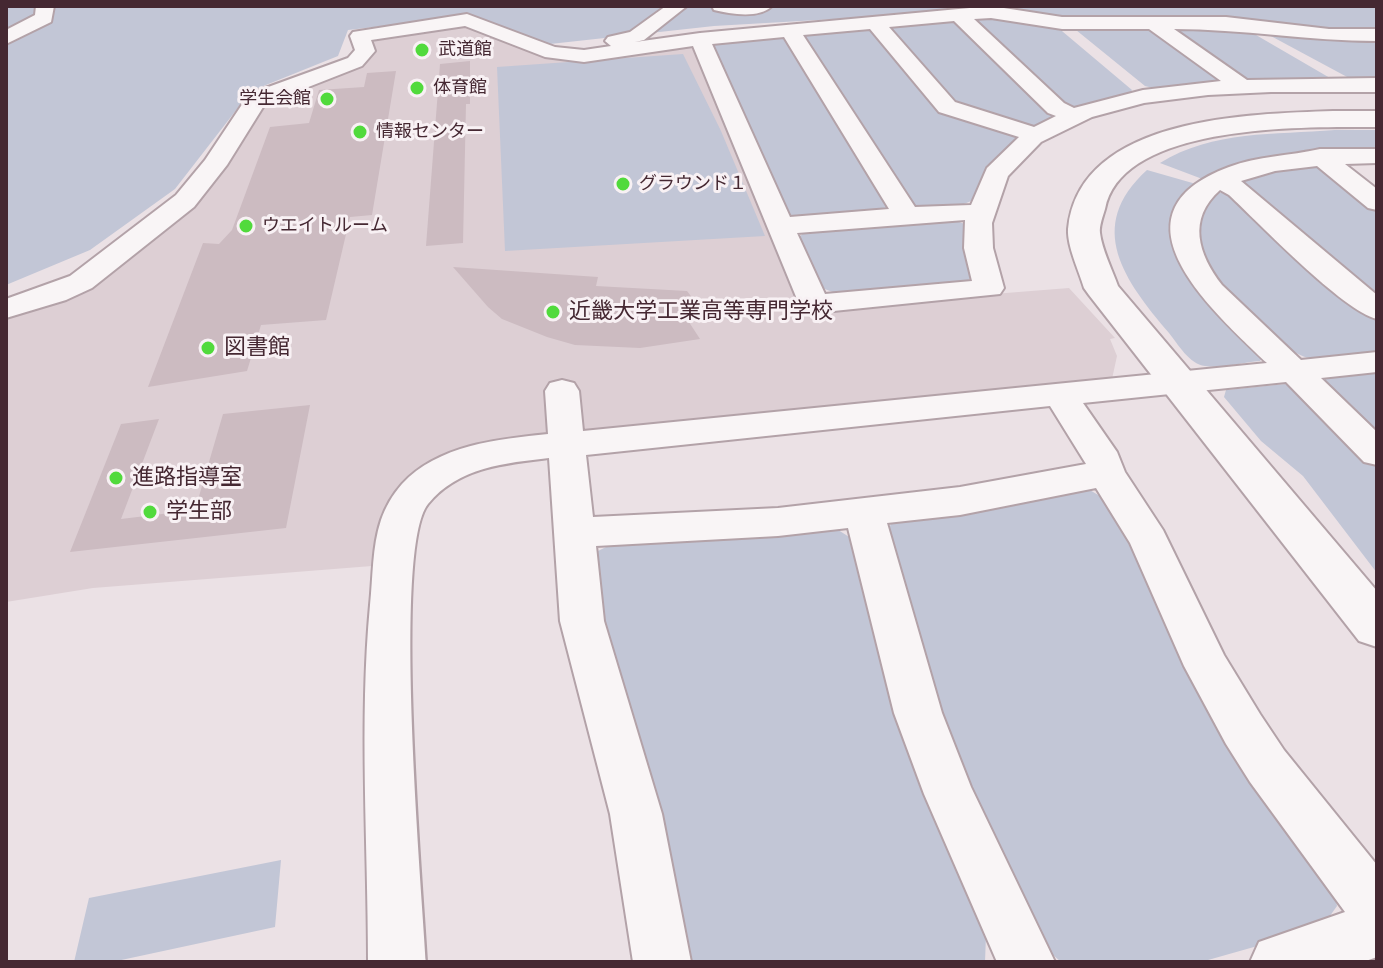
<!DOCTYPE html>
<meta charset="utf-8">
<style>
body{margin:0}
#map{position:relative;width:1383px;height:968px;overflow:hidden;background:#ebe1e5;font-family:Montserrat,sans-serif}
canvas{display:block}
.frame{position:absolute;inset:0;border:8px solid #452832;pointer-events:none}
</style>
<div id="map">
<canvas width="1383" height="968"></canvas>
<div class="frame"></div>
</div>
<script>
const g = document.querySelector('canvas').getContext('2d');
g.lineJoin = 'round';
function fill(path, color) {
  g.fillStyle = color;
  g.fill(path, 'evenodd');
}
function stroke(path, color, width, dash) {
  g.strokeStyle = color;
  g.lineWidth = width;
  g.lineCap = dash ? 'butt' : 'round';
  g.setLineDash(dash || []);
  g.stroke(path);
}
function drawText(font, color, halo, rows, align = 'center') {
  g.font = font + ' Montserrat,"Noto Sans JP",sans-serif';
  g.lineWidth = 6;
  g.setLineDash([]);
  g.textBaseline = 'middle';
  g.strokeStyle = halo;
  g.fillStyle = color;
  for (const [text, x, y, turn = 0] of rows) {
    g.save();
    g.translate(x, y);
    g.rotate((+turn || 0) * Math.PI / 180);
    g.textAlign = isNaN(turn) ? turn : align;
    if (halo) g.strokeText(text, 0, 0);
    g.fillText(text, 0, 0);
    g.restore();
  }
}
fill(new Path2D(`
 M465,24L553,57L684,45L694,48L804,309L1069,288L1115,338L1110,339L1117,356L1112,379L511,439L382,518L372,566L93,588L6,602V315L181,215L210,188L267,100L352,68L371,41L379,36Z`), '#ddcfd4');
fill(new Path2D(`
 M6,6H1377V29L1299,27L1205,17L1061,19L1009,9L714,26L550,44L471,16L348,30L338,56L251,91L175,189L90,250L6,285Z
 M978,16L1056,26L1132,90L1129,95L1077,109L1061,106L973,21Z
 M948,19L958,22L1052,113L1050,120L1039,127H1022L953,104L889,28L893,25Z
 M1173,26L1244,28L1330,78L1325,82H1252L1240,79L1167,29Z
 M862,27L874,30L933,104L1012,134L1017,140L986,170L971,201C952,210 930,211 909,204L802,37L807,33Z
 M1081,27L1152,29L1222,79L1218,83L1161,90L1145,86L1076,30Z
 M1277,32L1377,38V82L1349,78L1269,35Z
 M774,36L786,38L890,206L882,213L802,220L786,213L711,46L717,41Z
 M683,54L721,131L765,236L505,251L497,67Z
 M1335,130H1377V152C1314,152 1263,151 1205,180L1160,163C1213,130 1275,135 1335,130Z
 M1305,162L1323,167L1377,211V300L1243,184V176Z
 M1147,170L1196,184C1129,245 1220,313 1264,355L1260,361C1243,362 1221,369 1205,366C1189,364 1178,344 1169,333C1125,281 1084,227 1147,170Z
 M1216,192L1234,195L1377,319V353C1356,355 1330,361 1310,358C1280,354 1205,277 1199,248C1194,226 1203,209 1216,192Z
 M952,219L967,225L975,275L964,283L838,294L822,288L798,238L807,230Z
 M1377,371V438L1323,386L1326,376Z
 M1285,384L1299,389L1377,468V573L1303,476L1261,441L1224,397L1226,390Z
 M1088,489L1105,499L1335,895L1337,906L1327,920L1268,943L1201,962H1061L1042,945L952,750L886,539L891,523L900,519Z
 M835,528L854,540L986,935L985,962H684L599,621L594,560L598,551L616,542Z
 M281,860L275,927L112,962H74L89,898Z`), '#c2c6d6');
fill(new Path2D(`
 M470,61V104H466L463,243L426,246L440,64Z
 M396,71L372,215L350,217L326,320L261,325L247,371L148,387L203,243L219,244L232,230L270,127L309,123L319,90L364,87L367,73Z
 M453,267L598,277L596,286L687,291L703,312L685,316L700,339L640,348L575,345L547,337L502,319L488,307Z
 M310,405L286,528L70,552L121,424L159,419L121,519L195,510L223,414Z`), '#ccbbc1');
const minor = new Path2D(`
 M36,6H54L51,22L6,44V30L35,15Z
 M666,6H687L644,40L635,42L700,33L991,6L1062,17H1226L1329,29H1377V41C1309,41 1242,29 1174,29L1247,80L1377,78V92H1271L1208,95L1144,103L1092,117L1041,142L1008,176L992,223L993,248L1004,288L1000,294L814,313L803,311L799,304L693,46L584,62L545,57L465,26L371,40L375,51L362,66L265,104L227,165L194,207L92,288L66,300L6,318V299L70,276L176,195L205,160L249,94L348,58L355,50L350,36L353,32L467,14L555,47L584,50L611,46L605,41L608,37L630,32ZM991,18L1062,29H1149L1221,81L1143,90L1074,108L1064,103L974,19ZM954,21L1048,113L1056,116L1034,127L955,102L889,27ZM870,29L939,112L1019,137L987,168L971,205L915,207L803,35ZM784,37L889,209L790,217L712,44ZM965,220L964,248L972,281L825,294L797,233Z
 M712,6H772C759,19 731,14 714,10Z
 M1320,149H1377V163L1345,164L1377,189V210L1368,208L1317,166L1275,171L1241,181L1377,295V319C1343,311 1259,223 1229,195L1220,190C1187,219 1198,254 1222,285L1301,360L1377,352V372L1321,378L1377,432V465L1364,462L1286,382L1083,403L1117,452L1125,472L1163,530L1224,655L1260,714L1284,750L1377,865V957L1363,962H1250L1259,942L1345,912L1250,782L1226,744L1184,666L1130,543L1096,488L960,515L887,523L942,713L971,787L1055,962H997L924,794L894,713L848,528L778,536L596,546L604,621L662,814L691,962H633L610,814L560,621L549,458C506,463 458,467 428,504C392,548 422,888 426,962H368C368,843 359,723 370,605C373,577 372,547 381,520C385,508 393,494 402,484C438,445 498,439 548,434L545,391L550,383L562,380L574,383L579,391L583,431L1267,363C1213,311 1102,214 1229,167C1258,156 1290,156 1320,149ZM1050,406L1086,464L960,487L778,508L593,517L586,455Z`);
const tertiary = new Path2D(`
 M1333,111H1377V127C1309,127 1122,122 1105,209C1103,216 1099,226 1100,233C1102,250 1112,269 1118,286L1377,591V647L1359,641L1089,295L1084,288C1079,271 1067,246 1068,229C1079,117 1248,114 1333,111Z`);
stroke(minor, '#b3a2a8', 4);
stroke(tertiary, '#b3a2a8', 4);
fill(minor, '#f9f5f6');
fill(tertiary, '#f9f5f6');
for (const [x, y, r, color] of [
 [422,50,8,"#51da3c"],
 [417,88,8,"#51da3c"],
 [327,99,8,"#51da3c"],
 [360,132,8,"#51da3c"],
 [623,184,8,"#51da3c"],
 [246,226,8,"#51da3c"],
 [553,312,8,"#51da3c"],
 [208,348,8,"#51da3c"],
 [116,478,8,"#51da3c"],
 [150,512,8,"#51da3c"]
]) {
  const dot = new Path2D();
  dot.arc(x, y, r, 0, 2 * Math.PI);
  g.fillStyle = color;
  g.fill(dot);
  stroke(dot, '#f8f1f4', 3);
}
drawText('18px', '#452832', '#f8f1f4', [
 ["武道館",438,50],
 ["体育館",433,88],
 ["学生会館",311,99,"right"],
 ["情報センター",376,132],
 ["グラウンド１",639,184],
 ["ウエイトルーム",262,226]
], 'left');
drawText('22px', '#452832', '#f8f1f4', [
 ["近畿大学工業高等専門学校",569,312],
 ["図書館",224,348],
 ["進路指導室",132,478],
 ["学生部",166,512]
], 'left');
</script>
